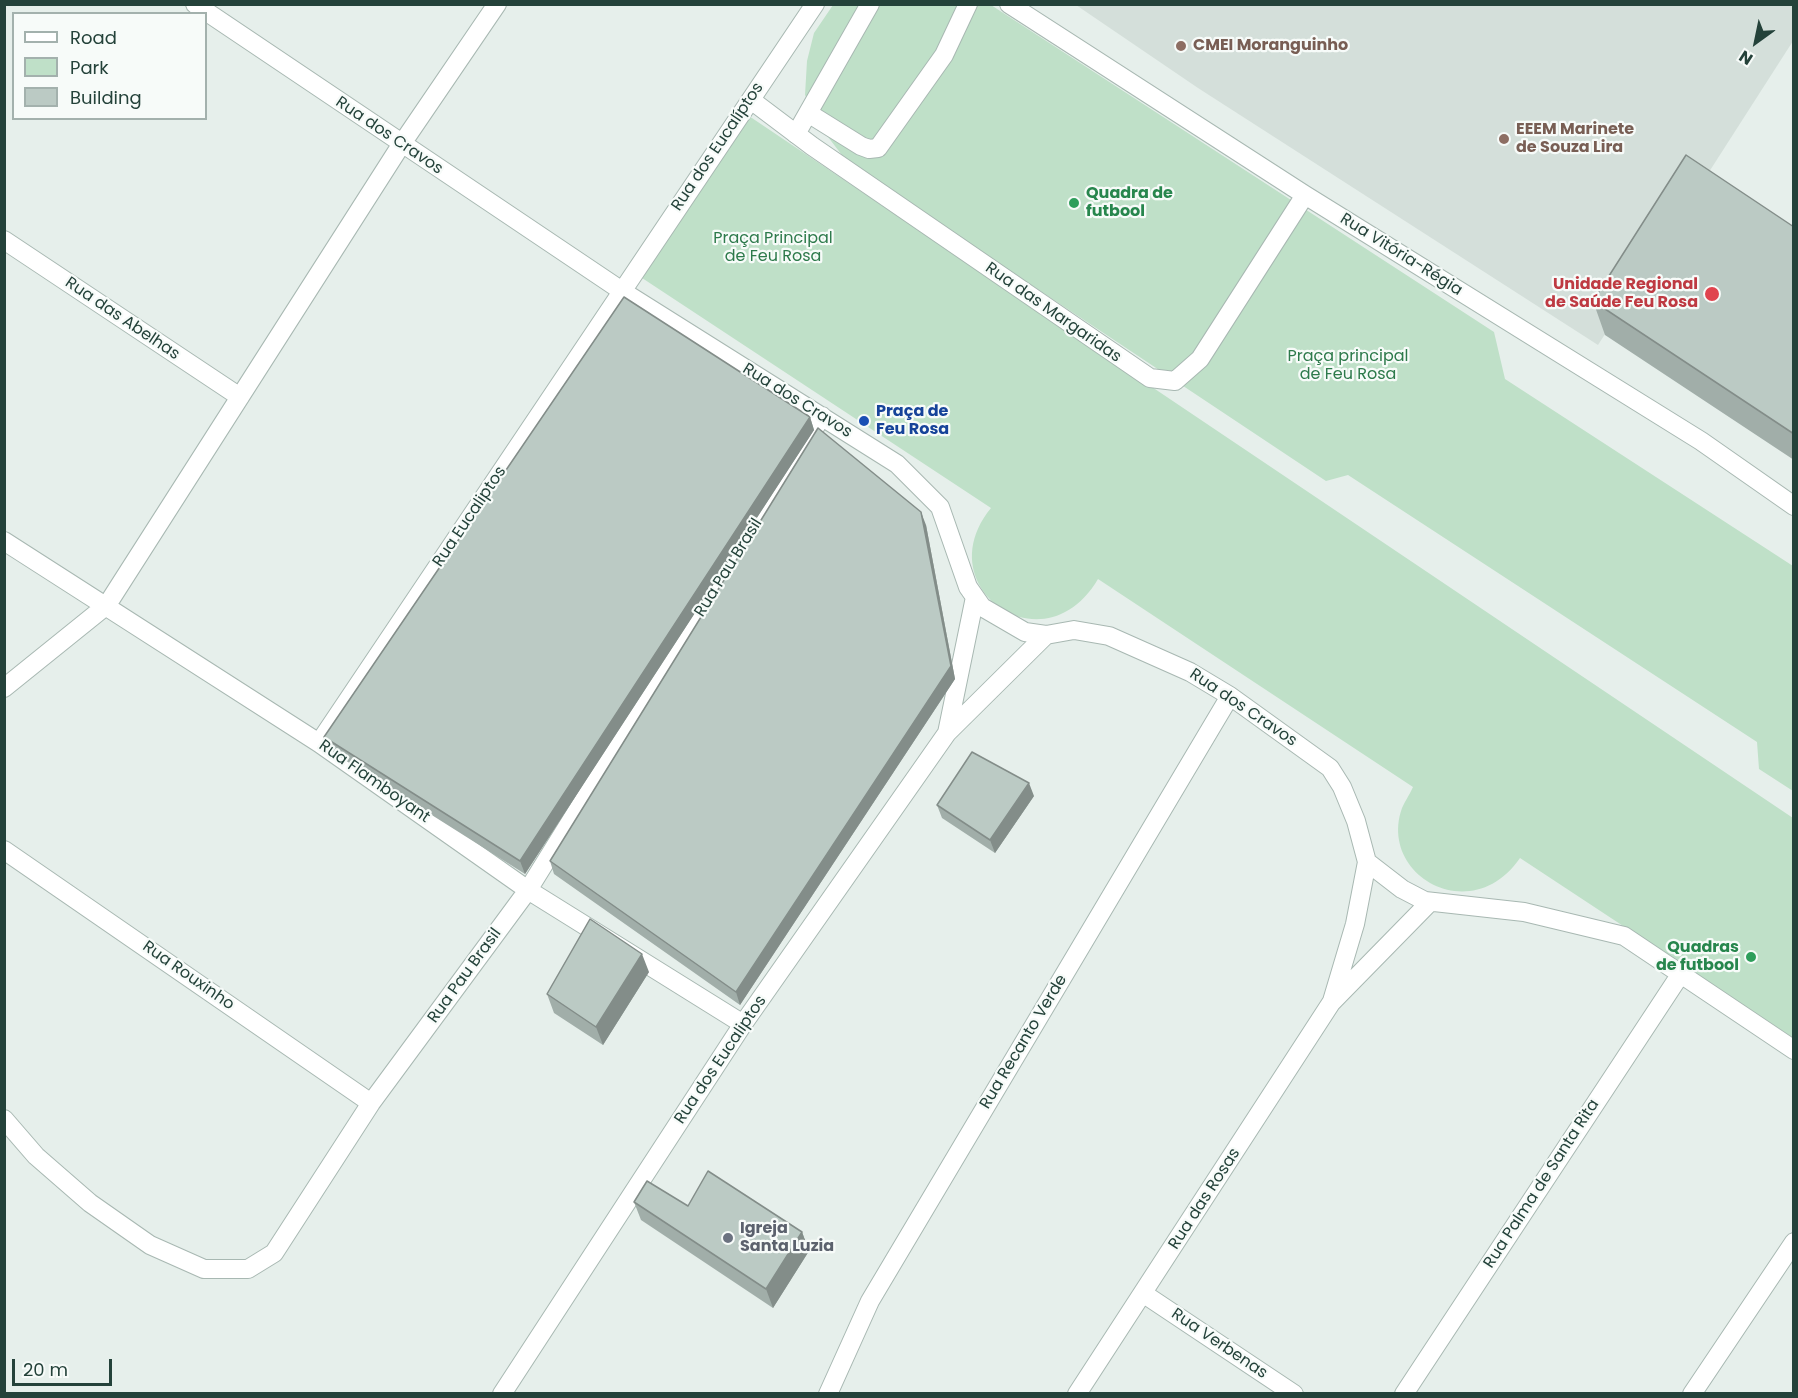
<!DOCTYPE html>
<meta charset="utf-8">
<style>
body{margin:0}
#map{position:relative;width:1798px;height:1398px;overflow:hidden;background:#e6efeb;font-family:Poppins,sans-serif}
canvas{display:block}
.frame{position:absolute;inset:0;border:6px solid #24423a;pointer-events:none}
.legend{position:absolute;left:12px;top:12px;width:195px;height:108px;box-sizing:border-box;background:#f7fbf9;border:2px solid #a3b1ad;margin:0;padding:8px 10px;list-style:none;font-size:18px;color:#24423a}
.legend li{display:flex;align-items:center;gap:12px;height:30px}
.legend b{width:30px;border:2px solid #a3b1ad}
.north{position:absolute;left:1726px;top:12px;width:60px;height:60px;-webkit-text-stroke:4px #f7fbf9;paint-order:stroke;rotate:213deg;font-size:16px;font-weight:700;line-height:24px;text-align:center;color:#24423a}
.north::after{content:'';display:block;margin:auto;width:21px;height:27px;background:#24423a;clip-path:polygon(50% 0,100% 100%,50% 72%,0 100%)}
.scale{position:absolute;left:12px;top:1359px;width:100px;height:27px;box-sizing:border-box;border:3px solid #24423a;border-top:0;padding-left:8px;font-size:18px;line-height:21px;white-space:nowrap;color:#24423a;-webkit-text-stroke:4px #f7fbf9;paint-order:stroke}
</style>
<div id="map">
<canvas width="1798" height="1398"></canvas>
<div class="frame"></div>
<ul class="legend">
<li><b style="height:8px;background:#fff"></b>Road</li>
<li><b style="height:16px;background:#bfe0c8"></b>Park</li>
<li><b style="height:16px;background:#bbcac4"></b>Building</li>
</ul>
<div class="north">N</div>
<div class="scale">20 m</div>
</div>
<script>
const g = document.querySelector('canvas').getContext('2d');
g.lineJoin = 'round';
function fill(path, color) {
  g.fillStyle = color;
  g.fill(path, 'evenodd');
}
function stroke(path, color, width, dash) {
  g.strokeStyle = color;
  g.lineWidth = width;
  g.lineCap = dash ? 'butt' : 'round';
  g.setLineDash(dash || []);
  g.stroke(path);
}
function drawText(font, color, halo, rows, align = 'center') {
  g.font = font + ' Poppins,sans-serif';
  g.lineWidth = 4.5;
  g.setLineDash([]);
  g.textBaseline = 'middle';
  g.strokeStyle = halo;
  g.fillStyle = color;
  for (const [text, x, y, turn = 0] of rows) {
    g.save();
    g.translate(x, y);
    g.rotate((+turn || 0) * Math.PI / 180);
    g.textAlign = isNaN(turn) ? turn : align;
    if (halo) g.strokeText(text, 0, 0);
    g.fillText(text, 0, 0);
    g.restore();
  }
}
fill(new Path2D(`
 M1076,5H1793V41L1598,345L1198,88Z`), '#d4dfda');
fill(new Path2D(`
 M833,5H991L1494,332L1505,379L1793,566V791L1759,769L1757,742L1348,475L1326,481L848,163L825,133L805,95L807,61L814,33Z
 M743,112L1793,818V1038L1520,858C1471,929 1378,875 1402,808C1405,801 1410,794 1413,787L1098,579C1044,671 926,587 991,508L636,274Z`), '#bfe0c8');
const lane = new Path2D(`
 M808,113L861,146L869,149L878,148L944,55L968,4
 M796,134L870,4`);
const street = new Path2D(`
 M195,4L622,291L897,464L940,507L968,587L982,607L1025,632L1046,635L1074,630L1109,636L1190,672L1230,696L1330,768L1342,787L1356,821L1367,862L1402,889L1425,901L1524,912L1624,936L1794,1050
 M1009,4L1305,195L1701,441L1794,506
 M751,100L812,146L1150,378L1175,381L1200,359L1305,195
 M4,240L240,397
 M4,541L319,743L528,890L743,1024
 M4,688L107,605L401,145L497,4
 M947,733L975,597
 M319,743L815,4
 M4,850L371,1103
 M1332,1001L1355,924L1367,862
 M4,1119L36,1156L90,1203L150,1245L204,1269H248L274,1253L371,1103L528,890L822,416
 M1144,1294L1294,1394
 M502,1394L743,1024L947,733L1046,635
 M828,1394L870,1301L1230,696
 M1077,1394L1331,1003L1430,902
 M1404,1394L1680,975
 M1692,1394L1794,1242`);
stroke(lane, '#a8b8b2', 20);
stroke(street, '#a8b8b2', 20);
stroke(lane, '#fff', 18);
stroke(street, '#fff', 18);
fill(new Path2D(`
 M1794,227V460L1605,335L1593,301Z
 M810,417L814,430L525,874L329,750L324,737Z
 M926,525L955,679L740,1005L554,874L550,861Z
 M1034,796L995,853L942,818L937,805Z
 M649,972L603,1045L554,1013L547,994Z
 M634,1202L688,1206L802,1232L809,1251L773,1308L641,1220Z`), '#a1aea9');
fill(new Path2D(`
 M810,417L814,430L525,874L520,861Z
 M921,512L926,525L955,679L740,1005L736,992Z
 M1029,783L1034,796L995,853L990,840Z
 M642,954L649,972L603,1045L596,1027Z
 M802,1232L809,1251L773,1308L766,1289Z`), '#838d89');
const building = new Path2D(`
 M1686,155L1794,227V434L1593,301Z
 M624,297L810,417L520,861L324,737Z
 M818,428L921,512L951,666L736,992L550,861Z
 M972,752L1029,783L990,840L937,805Z
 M590,919L642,954L596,1027L547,994Z
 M708,1171L802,1232L766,1289L634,1202L647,1181L688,1206Z`);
fill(building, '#bbcac4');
stroke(building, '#838d89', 1.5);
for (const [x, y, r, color] of [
 [1181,46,6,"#8d6e63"],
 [1504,139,6,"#8d6e63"],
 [1074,203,6,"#2e9e5b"],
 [1712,294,8,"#e0444e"],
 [864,421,6,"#1a4fb4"],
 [1751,957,6,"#2e9e5b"],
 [728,1238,6,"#6b7280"]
]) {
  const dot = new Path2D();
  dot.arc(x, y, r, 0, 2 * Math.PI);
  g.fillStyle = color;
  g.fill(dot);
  stroke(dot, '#f7fbf9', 2);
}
drawText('bold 16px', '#785e54', '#f7fbf9', [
 ["CMEI Moranguinho",1193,46],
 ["EEEM Marinete",1516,130],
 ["de Souza Lira",1516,148]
], 'left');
drawText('16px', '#24423a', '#f7fbf9', [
 ["Rua dos Cravos",389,136,34],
 ["Rua dos Eucalíptos",718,147,-56],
 ["Rua Vitória-Régia",1401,255,32],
 ["Rua das Margaridas",1053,313,35],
 ["Rua das Abelhas",122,319,34],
 ["Rua dos Cravos",797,401,32],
 ["Rua Eucaliptos",470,517,-56],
 ["Rua Pau Brasil",729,568,-58],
 ["Rua dos Cravos",1243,708,34],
 ["Rua Flamboyant",374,782,35],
 ["Rua Rouxinho",188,976,35],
 ["Rua Pau Brasil",465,976,-54],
 ["Rua Recanto Verde",1024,1042,-59],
 ["Rua dos Eucaliptos",721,1060,-56],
 ["Rua Palma de Santa Rita",1542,1184,-57],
 ["Rua das Rosas",1205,1199,-57],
 ["Rua Verbenas",1219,1344,34]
]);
drawText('bold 16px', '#27864d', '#f7fbf9', [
 ["Quadra de",1086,194],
 ["futbool",1086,212],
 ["Quadras",1739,948,"right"],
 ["de futbool",1739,966,"right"]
], 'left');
drawText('16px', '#2d7a4b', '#f7fbf9', [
 ["Praça Principal",773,239],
 ["de Feu Rosa",773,257],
 ["Praça principal",1348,357],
 ["de Feu Rosa",1348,375]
]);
drawText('bold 16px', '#be3a42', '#f7fbf9', [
 ["Unidade Regional",1698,285],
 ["de Saúde Feu Rosa",1698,303]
], 'right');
drawText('bold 16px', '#164399', '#f7fbf9', [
 ["Praça de",876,412],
 ["Feu Rosa",876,430]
], 'left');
drawText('bold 16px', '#5b616d', '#f7fbf9', [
 ["Igreja",740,1229],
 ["Santa Luzia",740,1247]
], 'left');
</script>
